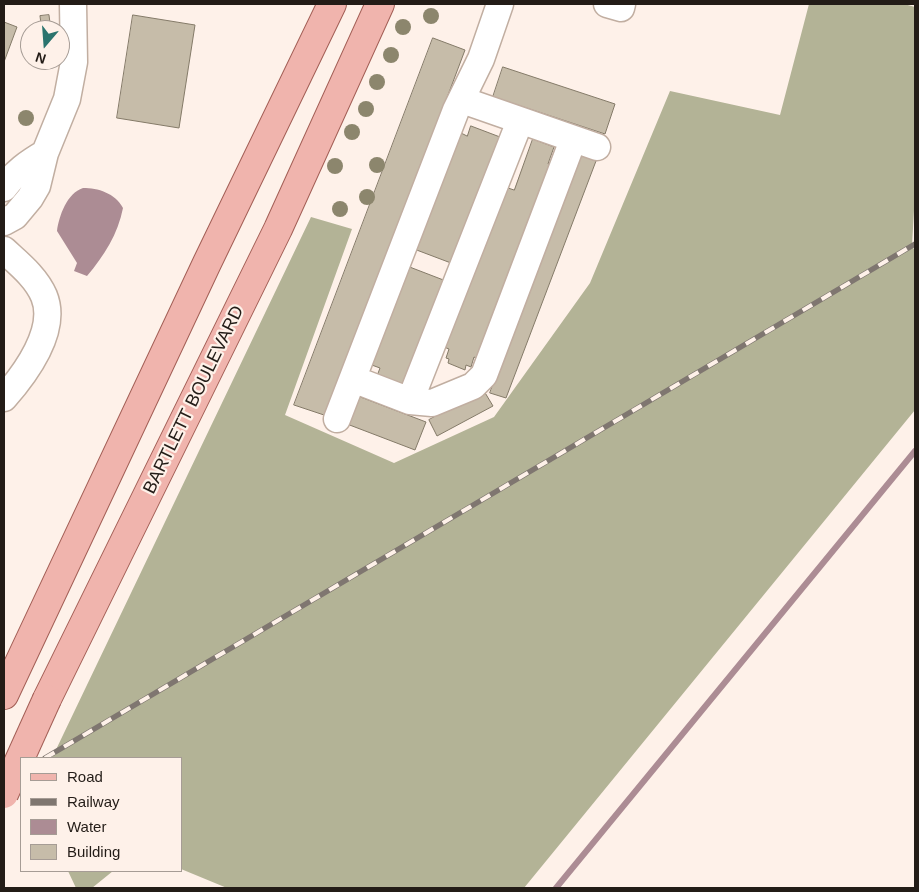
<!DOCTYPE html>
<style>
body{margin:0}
#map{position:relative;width:919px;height:892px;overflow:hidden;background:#fef1e9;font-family:Arial,sans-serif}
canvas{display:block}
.frame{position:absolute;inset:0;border:5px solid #231c17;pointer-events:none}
.legend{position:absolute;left:20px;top:757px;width:162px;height:115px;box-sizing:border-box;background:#fef1e9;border:1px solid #a69c95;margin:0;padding:6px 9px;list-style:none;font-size:15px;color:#231c17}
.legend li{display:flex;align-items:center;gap:10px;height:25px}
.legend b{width:25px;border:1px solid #a69c95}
.north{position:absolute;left:20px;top:20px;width:50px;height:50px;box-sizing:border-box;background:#fef1e9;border:1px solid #a69c95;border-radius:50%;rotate:198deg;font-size:14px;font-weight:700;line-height:20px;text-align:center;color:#231c17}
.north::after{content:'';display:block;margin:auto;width:18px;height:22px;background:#2b746e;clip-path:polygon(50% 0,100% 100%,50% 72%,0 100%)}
</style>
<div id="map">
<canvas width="919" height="892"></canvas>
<div class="frame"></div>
<ul class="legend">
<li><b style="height:6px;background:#f0b4ad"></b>Road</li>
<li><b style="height:6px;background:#7f7670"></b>Railway</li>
<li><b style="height:14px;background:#ac8c94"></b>Water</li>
<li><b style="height:14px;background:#c6bca9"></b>Building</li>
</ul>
<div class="north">N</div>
</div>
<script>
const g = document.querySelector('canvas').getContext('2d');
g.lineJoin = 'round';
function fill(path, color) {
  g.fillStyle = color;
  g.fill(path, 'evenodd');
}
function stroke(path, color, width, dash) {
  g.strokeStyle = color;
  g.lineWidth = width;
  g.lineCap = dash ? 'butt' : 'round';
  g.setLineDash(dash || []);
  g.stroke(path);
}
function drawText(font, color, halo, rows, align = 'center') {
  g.font = font + ' Arial,sans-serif';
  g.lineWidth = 4.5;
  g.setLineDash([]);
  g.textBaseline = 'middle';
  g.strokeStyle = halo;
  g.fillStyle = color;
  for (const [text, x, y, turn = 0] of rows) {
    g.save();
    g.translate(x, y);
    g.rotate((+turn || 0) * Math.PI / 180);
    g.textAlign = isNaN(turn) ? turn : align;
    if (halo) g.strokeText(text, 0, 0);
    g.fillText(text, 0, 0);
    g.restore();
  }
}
fill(new Path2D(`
 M809,4H904L915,7V193L912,246L915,251V410L524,888H227L181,869V758H52L311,217L352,229L285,415L394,463L494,417L590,283L670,91L780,115Z
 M68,871H113L92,888H76Z`), '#b3b396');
fill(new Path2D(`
 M83,188C98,188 115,193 123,208C118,234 104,256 87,276L74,271L77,263L57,231C59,216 67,193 83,188Z`), '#ac8c94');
stroke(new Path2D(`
 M556,888L915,451`), '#ac8c94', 6);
const building = new Path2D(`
 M49,15L50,23L41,24L40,16Z
 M133,15L195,25L179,128L117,118Z
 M4,22L17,27L4,62Z
 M433,38L465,50L327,416L294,405Z
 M503,67L615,104L605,134L493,97Z
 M471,126L500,137L451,263L414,249L459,132L467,136Z
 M533,139L554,147L548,164L552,165L478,359L474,357L471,367L466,365L465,370L448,363L449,359L446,358L449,349L444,347L505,187L514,190Z
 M580,155L596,161L506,398L490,393Z
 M407,266L446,281L405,387L377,376L380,368L369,364Z
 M484,391L493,406L437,436L429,420Z
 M358,396L426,422L415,450L347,424Z`);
fill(building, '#c6bca9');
stroke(building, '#847a68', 1);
const minor = new Path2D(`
 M607,4L621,8L622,4
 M462,100L597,147
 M4,188C15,172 28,163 45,153
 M4,222L15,216L30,198L37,186L45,153L67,99L74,62L73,4
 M4,250C18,263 36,277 44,296C58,330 25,374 4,398
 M353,379L410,401L432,403L473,386L484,375L573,140
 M410,401L520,121
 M337,419L456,110L481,59L500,4`);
const major = new Path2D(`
 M4,695L207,263L332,4
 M47,699L278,229L380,4`);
stroke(minor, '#c1aea1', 29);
stroke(major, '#a25e55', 30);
stroke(minor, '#fff', 26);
stroke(major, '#f0b4ad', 28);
const rail = new Path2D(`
 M45,758L915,244
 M4,782L21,772`);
stroke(rail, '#7f7670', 5.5);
stroke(rail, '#fef1e9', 4, [11]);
const majorBridge = new Path2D(`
 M4,794L47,699`);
stroke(majorBridge, '#a25e55', 30, []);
stroke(majorBridge, '#f0b4ad', 28);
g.fillStyle = '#8c866d';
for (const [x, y] of [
 [431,16],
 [403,27],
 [391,55],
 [377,82],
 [366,109],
 [26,118],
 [352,132],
 [377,165],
 [335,166],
 [367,197],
 [340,209]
]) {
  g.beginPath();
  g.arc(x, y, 8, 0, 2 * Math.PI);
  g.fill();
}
drawText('18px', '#231c17', '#fef1e9', [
 ["BARTLETT BOULEVARD",194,400,-64]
]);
</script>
